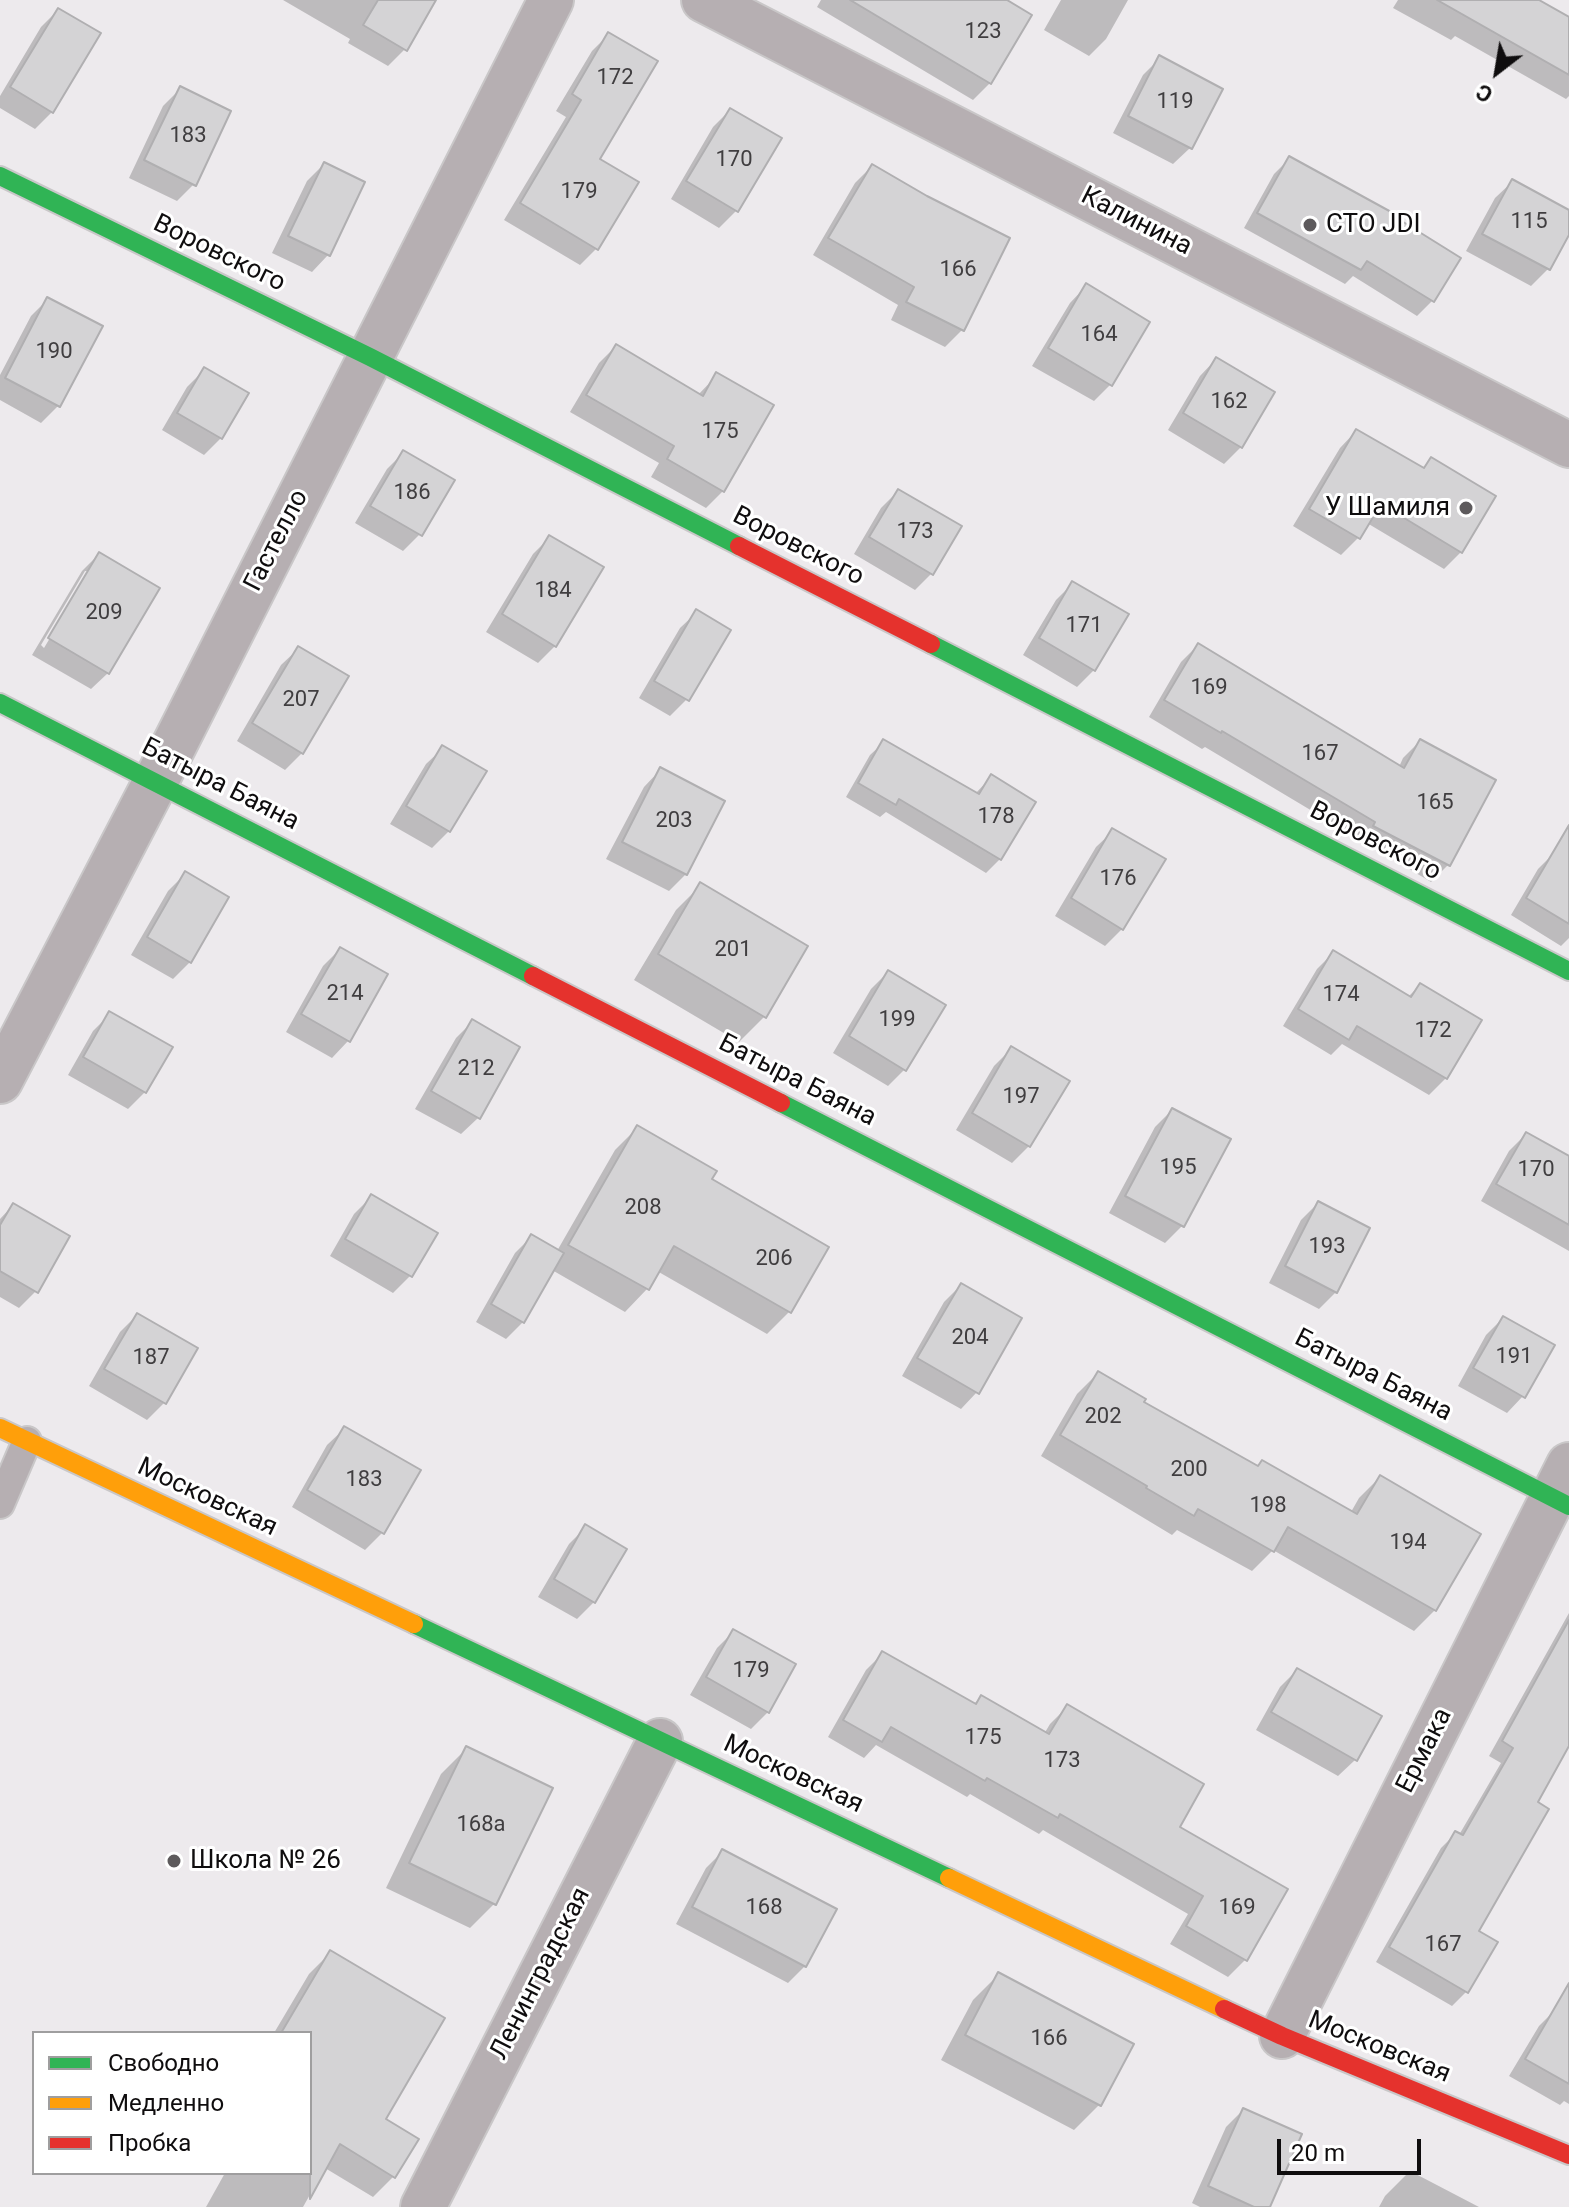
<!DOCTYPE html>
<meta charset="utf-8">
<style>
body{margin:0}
#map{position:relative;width:1569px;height:2207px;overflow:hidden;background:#edeaed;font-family:Roboto,sans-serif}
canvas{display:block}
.legend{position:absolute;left:32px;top:2031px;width:280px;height:144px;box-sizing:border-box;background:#fff;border:2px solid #9f9e9f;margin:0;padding:10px 14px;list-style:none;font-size:24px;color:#0f0d0e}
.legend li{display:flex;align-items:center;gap:16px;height:40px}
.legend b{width:40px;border:2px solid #9f9e9f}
.north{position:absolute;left:1457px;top:32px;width:80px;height:80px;-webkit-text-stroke:6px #fff;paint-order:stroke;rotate:211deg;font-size:22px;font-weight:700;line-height:32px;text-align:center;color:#0f0d0e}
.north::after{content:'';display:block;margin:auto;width:28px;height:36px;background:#0f0d0e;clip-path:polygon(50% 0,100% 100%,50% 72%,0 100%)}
.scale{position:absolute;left:1277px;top:2139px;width:144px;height:36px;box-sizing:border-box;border:4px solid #0f0d0e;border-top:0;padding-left:10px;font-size:24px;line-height:28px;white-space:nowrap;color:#0f0d0e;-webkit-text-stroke:6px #fff;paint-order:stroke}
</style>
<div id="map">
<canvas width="1569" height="2207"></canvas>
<ul class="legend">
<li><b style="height:10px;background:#30b455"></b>Свободно</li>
<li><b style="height:10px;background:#ff9f0a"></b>Медленно</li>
<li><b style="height:10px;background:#e5322d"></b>Пробка</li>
</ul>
<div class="north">С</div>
<div class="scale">20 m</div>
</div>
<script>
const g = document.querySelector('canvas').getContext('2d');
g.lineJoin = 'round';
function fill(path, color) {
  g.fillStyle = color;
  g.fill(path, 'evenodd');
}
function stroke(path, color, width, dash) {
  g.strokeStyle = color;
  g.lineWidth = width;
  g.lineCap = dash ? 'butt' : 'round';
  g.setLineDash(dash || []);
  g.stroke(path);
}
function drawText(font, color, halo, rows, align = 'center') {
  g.font = font + ' Roboto,sans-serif';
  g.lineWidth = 6;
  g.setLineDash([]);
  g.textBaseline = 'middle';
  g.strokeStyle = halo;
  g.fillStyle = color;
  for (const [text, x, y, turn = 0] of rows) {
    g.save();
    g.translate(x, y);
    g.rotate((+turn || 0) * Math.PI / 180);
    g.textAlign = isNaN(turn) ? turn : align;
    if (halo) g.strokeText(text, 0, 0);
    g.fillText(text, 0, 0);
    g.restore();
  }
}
fill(new Path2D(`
 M283,0H433L405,49L388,66L348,43L350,39Z
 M821,0H1003L990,83L973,100L817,7Z
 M1061,0H1128L1106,39L1089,56L1044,30Z
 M1398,0H1529L1569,19V96L1566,99L1455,36L1451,40L1393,8Z
 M58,10L52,112L35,129L0,108V96L41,27Z
 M609,34L597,159L596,249L580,265L504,220L566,117L556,111L592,51Z
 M1160,58L1190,148L1173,164L1113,133L1143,75Z
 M180,89L194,184L177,201L129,178L163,106Z
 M730,110L779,139L736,211L719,228L671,199L713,127Z
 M1289,159L1458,259L1432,301L1417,316L1353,276L1345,284L1244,228L1274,174Z
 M324,164L328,255L312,272L272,253L307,181Z
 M872,166L926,198L1008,239L962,330L945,347L891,320L898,305L813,255L855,183Z
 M1512,182L1569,213V230L1548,269L1531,286L1466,251L1495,198Z
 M1086,286L1110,385L1094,401L1032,366L1070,303Z
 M48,299L58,406L41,423L0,400V375L31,316Z
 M616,346L698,395L717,375L723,491L706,508L651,477L659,463L570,412L599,363Z
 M1216,359L1241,447L1224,464L1168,430L1200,376Z
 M204,370L221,438L204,455L162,430L187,387Z
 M1356,431L1422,469L1431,459L1461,552L1444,569L1367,523L1358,538L1341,555L1293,526L1340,448Z
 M404,452L420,534L403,551L355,523L387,469Z
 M898,491L932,573L915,590L854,554L881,508Z
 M550,537L555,646L538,663L486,632L533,554Z
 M99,554L108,673L91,689L32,655L82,571ZM85,571H90L44,648L41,645Z
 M1073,583L1094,670L1077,687L1023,655L1056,600Z
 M697,612L687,699L670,716L639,698L680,628Z
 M1198,645L1399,767L1403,758L1420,741L1493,781L1448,865L1431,882L1205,747L1202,749L1149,717L1181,662Z
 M298,649L302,753L285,770L237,741L281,665Z
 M884,742L975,794L991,777L1000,859L986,873L886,812L880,817L846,797L870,755Z
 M443,748L449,831L432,848L390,824L426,764Z
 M660,770L686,874L669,891L606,859L644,787Z
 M1113,831L1122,929L1105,946L1055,916L1096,847Z
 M1555,852L1569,861V938L1561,946L1511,915L1538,869Z
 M185,874L190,962L173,979L131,955L168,891Z
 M701,885L764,1017L739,1042L634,980L676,910Z
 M340,949L348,1041L332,1058L286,1032L323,966Z
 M1334,952L1408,997L1420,985L1446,1078L1429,1095L1342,1044L1331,1055L1283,1026L1317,969Z
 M888,972L905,1069L888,1086L833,1053L871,989Z
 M110,1014L145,1092L128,1109L68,1075L93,1031Z
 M472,1022L478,1118L461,1134L415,1109L456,1038Z
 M1011,1049L1029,1146L1012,1163L956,1130L994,1066Z
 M1172,1110L1182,1226L1165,1243L1109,1213L1155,1127Z
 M637,1128L710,1180L826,1247L789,1312L767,1334L657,1271L647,1289L625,1312L552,1270L523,1322L506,1339L476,1322L515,1253L532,1236L557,1251L615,1150Z
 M1526,1134L1569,1158V1251L1481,1201L1509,1151Z
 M371,1197L410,1276L393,1293L330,1256L354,1214Z
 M1318,1203L1336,1292L1319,1309L1269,1283L1301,1220Z
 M13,1205L36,1291L19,1308L0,1297V1219Z
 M961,1285L977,1392L961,1409L902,1376L944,1302Z
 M137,1315L164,1403L147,1420L89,1386L120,1332Z
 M1503,1318L1523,1396L1507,1413L1458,1386L1486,1335Z
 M1098,1373L1141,1403L1257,1468L1351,1512L1359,1498L1380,1477L1435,1610L1414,1631L1273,1550L1252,1571L1177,1530L1172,1535L1041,1456L1077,1394Z
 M344,1429L382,1533L365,1550L292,1507L327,1445Z
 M586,1527L594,1602L577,1619L538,1597L569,1544Z
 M1569,1613V1742L1535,1803L1476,1932L1466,1992L1452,2006L1376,1962L1441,1848L1455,1834L1459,1835L1501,1763L1489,1756Z
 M733,1632L768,1712L751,1729L690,1695L717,1648Z
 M883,1653L973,1705L981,1697L1044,1734L1050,1724L1067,1707L1177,1828L1245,1960L1228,1977L1170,1944L1188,1914L1043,1830L1039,1834L970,1794L967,1797L876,1745L864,1758L828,1737L866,1670Z
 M1297,1670L1355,1760L1338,1776L1256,1730L1280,1687Z
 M466,1749L495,1903L470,1928L386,1888L441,1774Z
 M723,1851L805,1966L788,1983L676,1924L706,1868Z
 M330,1953L383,2120L394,2176L373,2197L325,2168L303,2207H206L225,2173H310V2033H274L309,1974Z
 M998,1975L1099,2105L1074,2130L941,2060L973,2000Z
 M1556,2009L1569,2016V2104L1564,2101L1560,2105L1509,2076L1539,2026Z
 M1243,2110L1268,2207H1200L1192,2203L1226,2127Z
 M1410,2171L1479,2207H1379L1385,2196Z`), '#0003');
const building = new Path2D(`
 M378,0H436L407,51L363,25Z
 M850,0H1007L1032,15L991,84Z
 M1437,0H1539L1569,17V75Z
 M58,8L101,33L53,113L10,87Z
 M608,32L658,61L600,159L639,182L598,250L520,203L581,100L572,94Z
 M1159,55L1223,89L1192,149L1128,116Z
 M180,86L231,111L196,186L144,160Z
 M730,108L782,138L738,212L686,181Z
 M1289,156L1393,213L1392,215L1461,258L1434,302L1367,261L1361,270L1257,213Z
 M324,162L365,182L330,256L288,236Z
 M872,164L927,196L1010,238L964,331L906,302L914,287L828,238Z
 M1512,179L1569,210V235L1550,270L1482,234Z
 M1086,283L1150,322L1112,386L1048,348Z
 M47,297L103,326L60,407L5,378Z
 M616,344L703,396L716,372L774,405L724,492L667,459L674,446L586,395Z
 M1216,357L1275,392L1242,448L1183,413Z
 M204,367L249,393L222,439L177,413Z
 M1356,429L1424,468L1431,457L1496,496L1462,553L1381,504L1360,539L1309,509Z
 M403,450L455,480L422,536L370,506Z
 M898,489L962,526L933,575L869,537Z
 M549,535L604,567L556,647L502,614Z
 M99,552L160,588L109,674L48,638Z
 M1072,581L1129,614L1095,671L1039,638Z
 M696,609L731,630L689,701L654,681Z
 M1198,643L1404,768L1420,739L1496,780L1450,866L1373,826L1375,822L1222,731L1221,733L1164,700Z
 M298,646L349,676L303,754L252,723Z
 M883,739L979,794L991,774L1036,802L1001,860L899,799L896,805L858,783Z
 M442,745L487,771L450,832L406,806Z
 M660,767L725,801L687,875L622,842Z
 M1569,825V924L1526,898Z
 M1112,828L1166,859L1123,930L1071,898Z
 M185,871L229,897L191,963L147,937Z
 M700,882L808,946L766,1018L658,954Z
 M340,947L388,974L350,1042L301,1014Z
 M1333,950L1411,997L1420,983L1482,1020L1447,1079L1357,1026L1349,1040L1298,1009Z
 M888,970L946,1005L906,1071L849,1036Z
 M109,1011L173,1047L146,1093L83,1057Z
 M472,1019L520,1047L480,1119L431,1091Z
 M1011,1046L1070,1081L1030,1147L972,1113Z
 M1172,1108L1231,1139L1184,1227L1125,1196Z
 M637,1125L717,1171L712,1179L829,1247L791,1313L674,1246L649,1290L568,1245Z
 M1526,1132L1569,1156V1225L1496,1184Z
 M371,1194L438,1233L412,1277L345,1239Z
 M1318,1201L1370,1228L1337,1293L1285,1266Z
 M13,1203L70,1236L38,1293L0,1271V1225Z
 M531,1234L564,1253L524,1323L491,1304Z
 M961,1283L1022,1318L979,1394L917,1358Z
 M137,1313L198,1348L166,1404L104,1369Z
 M1503,1316L1555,1345L1525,1398L1473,1368Z
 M1098,1371L1146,1399L1144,1402L1258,1466L1262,1460L1357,1514L1380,1475L1481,1534L1436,1611L1288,1527L1274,1552L1198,1509L1194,1516L1146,1488L1147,1486L1060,1435Z
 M344,1426L421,1470L384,1534L307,1490Z
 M585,1524L627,1549L595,1603L554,1579Z
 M1569,1620V1746L1538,1802L1549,1809L1479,1931L1498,1942L1468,1993L1389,1947L1455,1831L1463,1835L1513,1748L1502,1741Z
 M733,1629L796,1664L769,1713L706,1677Z
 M882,1651L976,1704L981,1695L1049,1734L1067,1704L1204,1784L1180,1827L1288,1889L1247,1961L1186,1926L1203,1896L1060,1814L1058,1818L987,1778L985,1781L891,1727L882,1742L843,1720Z
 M1297,1668L1382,1716L1357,1761L1271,1712Z
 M466,1746L553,1788L496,1905L409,1863Z
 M722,1849L837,1909L806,1967L692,1907Z
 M330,1950L445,2018L386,2119L419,2139L395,2178L340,2144L310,2199V2033H281Z
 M998,1972L1134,2044L1101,2106L965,2035Z
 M1569,1983V2084L1525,2059Z
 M1243,2108L1302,2134L1270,2207H1254L1208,2186Z`);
fill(building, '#d4d3d5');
stroke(building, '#b0afb1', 2);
const lane = new Path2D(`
 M0,1504L27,1441`);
const street = new Path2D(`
 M704,0L1569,445
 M0,1081L156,781L551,0
 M1282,2036L1569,1465
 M423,2207L660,1741`);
const fast = new Path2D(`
 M0,176L370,357L739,546
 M931,644L1569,971
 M0,703L533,976
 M781,1103L1569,1506
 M414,1624L949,1878`);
const slow = new Path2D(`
 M0,1428L414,1624
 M949,1878L1224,2009`);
const jam = new Path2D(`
 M739,546L931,644
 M533,976L781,1103
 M1224,2009L1282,2036L1569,2155`);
stroke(lane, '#c9c7c8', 32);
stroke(street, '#c9c7c8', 48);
stroke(fast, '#c9c7c8', 22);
stroke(slow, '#c9c7c8', 22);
stroke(jam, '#c9c7c8', 22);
stroke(lane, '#b6afb2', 28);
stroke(street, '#b6afb2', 44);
stroke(fast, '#30b455', 18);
stroke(slow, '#ff9f0a', 18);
stroke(jam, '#e5322d', 18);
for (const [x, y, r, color] of [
 [1310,225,8,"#5d5a5c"],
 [1466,508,8,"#5d5a5c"],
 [174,1861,8,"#5d5a5c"]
]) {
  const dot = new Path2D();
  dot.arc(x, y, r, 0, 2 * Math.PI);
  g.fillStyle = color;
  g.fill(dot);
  stroke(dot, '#fff', 3);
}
drawText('22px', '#403e40', null, [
 ["123",983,32],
 ["172",615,78],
 ["119",1175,102],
 ["183",188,136],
 ["170",734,160],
 ["179",579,192],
 ["115",1529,222],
 ["166",958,270],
 ["164",1099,335],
 ["190",54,352],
 ["162",1229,402],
 ["175",720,432],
 ["186",412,493],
 ["173",915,532],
 ["184",553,591],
 ["209",104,613],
 ["171",1084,626],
 ["169",1209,688],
 ["207",301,700],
 ["167",1320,754],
 ["165",1435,803],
 ["178",996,817],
 ["203",674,821],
 ["176",1118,879],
 ["201",733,950],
 ["214",345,994],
 ["174",1341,995],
 ["199",897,1020],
 ["172",1433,1031],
 ["212",476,1069],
 ["197",1021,1097],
 ["195",1178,1168],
 ["170",1536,1170],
 ["208",643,1208],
 ["193",1327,1247],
 ["206",774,1259],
 ["204",970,1338],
 ["191",1514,1357],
 ["187",151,1358],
 ["202",1103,1417],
 ["200",1189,1470],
 ["183",364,1480],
 ["198",1268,1506],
 ["194",1408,1543],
 ["179",751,1671],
 ["175",983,1738],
 ["173",1062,1761],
 ["168а",481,1825],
 ["168",764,1908],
 ["169",1237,1908],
 ["167",1443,1945],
 ["166",1049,2039]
]);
drawText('26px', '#0f0d0e', '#fff', [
 ["Калинина",1136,222,27],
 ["Воровского",219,254,26],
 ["Гастелло",277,541,-63],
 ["Воровского",798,547,27],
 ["Батыра Баяна",220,785,27],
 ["Воровского",1375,842,27],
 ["Батыра Баяна",797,1081,27],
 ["Батыра Баяна",1373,1376,27],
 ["Московская",207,1498,25],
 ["Ермака",1425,1751,-63],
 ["Московская",793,1775,25],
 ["Ленинградская",541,1974,-63],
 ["Московская",1379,2048,22]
]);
drawText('26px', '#0f0d0e', '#fff', [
 ["СТО JDI",1326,225],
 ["У Шамиля",1450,508,"right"],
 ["Школа № 26",190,1861]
], 'left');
</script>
